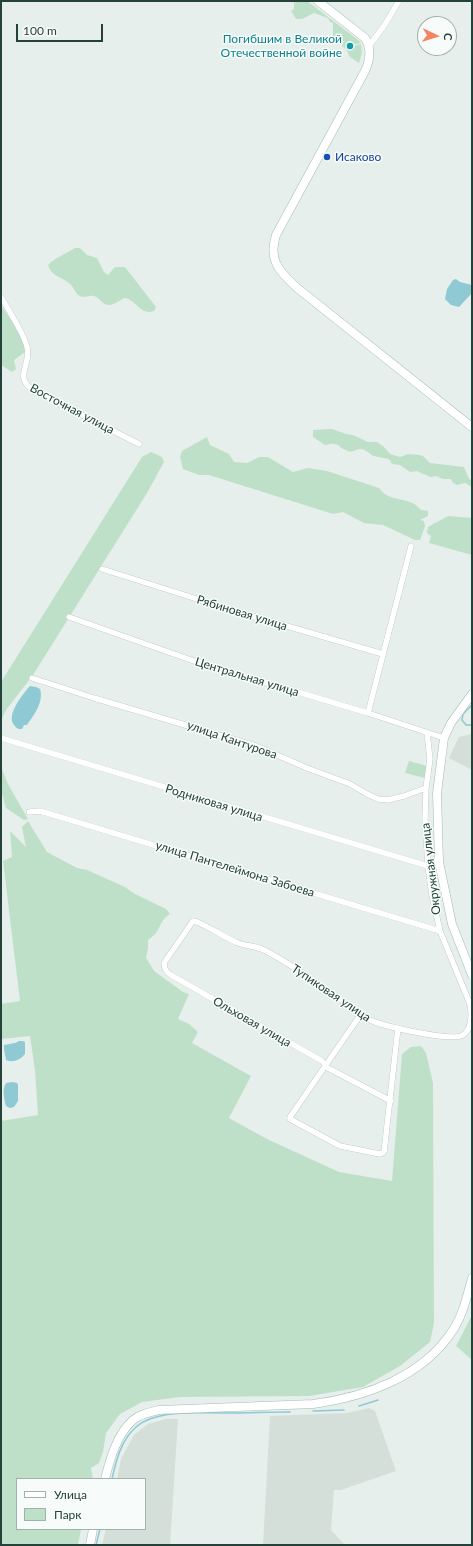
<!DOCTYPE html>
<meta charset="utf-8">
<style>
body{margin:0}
#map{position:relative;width:473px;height:1546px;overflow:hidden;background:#e6efeb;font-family:Lato,sans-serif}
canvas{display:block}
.frame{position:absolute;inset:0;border:2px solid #24423a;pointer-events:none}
.legend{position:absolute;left:16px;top:1478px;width:130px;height:52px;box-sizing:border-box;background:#f7fbf9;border:1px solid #a3b1ad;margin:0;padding:5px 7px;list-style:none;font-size:12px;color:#24423a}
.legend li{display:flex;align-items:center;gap:8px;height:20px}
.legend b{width:20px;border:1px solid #a3b1ad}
.north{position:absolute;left:417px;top:16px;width:40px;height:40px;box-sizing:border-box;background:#f7fbf9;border:1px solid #a3b1ad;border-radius:50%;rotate:94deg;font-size:11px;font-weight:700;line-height:16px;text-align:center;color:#24423a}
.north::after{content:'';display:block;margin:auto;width:14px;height:18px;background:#f4845f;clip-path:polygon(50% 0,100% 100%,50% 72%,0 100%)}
.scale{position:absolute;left:16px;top:24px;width:87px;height:18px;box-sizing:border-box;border:2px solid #24423a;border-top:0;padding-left:5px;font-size:12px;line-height:14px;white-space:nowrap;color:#24423a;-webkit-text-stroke:3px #f7fbf9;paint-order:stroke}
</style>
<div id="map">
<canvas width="473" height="1546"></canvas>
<div class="frame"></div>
<ul class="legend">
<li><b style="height:5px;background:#fff"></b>Улица</li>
<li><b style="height:11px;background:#bfe0c8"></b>Парк</li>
</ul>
<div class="north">С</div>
<div class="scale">100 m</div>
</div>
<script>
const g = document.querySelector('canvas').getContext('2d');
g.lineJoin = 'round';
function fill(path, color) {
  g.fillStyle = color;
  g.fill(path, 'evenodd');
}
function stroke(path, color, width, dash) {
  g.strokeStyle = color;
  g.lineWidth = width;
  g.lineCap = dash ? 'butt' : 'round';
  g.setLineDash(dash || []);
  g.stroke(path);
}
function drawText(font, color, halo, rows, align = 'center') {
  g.font = font + ' Lato,sans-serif';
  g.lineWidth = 3;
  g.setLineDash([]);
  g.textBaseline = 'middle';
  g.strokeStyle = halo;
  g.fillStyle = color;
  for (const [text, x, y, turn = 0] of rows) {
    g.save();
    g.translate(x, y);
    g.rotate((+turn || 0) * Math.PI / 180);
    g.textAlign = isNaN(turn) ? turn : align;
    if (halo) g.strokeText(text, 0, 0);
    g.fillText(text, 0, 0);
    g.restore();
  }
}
fill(new Path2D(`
 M472,734V770L449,758L459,737Z
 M369,1408L375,1411L396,1471L341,1490H334L331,1530L345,1545H263L270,1416L347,1413Z
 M166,1419H178L170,1545H102L106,1529H145V1479H117L121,1459L134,1435L148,1424Z`), '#d4dfda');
fill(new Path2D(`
 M296,1H307L357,39L361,43L352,45L350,44L347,47L350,49L353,46L361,44L362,53L359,63L350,57L346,49L342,46L344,41L333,39V23L330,22L328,18L314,13L302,19H296L291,11L294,9V3Z
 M75,248H80L87,255L97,258L104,272L108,275L115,267H125L156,307L154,311C140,316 136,299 124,298C119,301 115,304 110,305C102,305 100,298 94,296C89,295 83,299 78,295C75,292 73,286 69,283C60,276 51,276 48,265C52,260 68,252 75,248Z
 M1,305L25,342V352L14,360L16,369L12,372L1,365Z
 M332,429L346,434L353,435L368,442H377L384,447L390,454L400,457L408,454L419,455L423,456L430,463L464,467L469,479L472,480V487L465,483L457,485L453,483L451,479H443L436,476L430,477C426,474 421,474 417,471L410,472L400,465L392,464L390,460C385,457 379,458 374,456C369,454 366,449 360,449C356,449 353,453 348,451C336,447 341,441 325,445L313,437V430Z
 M207,437L210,445L229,454L234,462L247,463L259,457H268L293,472L308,468L327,471L379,488C390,504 410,495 421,510L428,511V516L420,520L424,521L425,526L420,540H415L383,525L364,523L343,512L333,514L209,475H199L183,469L180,457L182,451Z
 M151,452L162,457L164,462L147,493L33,675L6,710L1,720V682L142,457Z
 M448,516L472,518V555L429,543L431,536L427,533L428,527Z
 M409,761L427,766L425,778L405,773Z
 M1,767L8,784L28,819L24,820L6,808L1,790Z
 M28,821L47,852L77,868L87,870L125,887L135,894L166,909L170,914C160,921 162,924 156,933C154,935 151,938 148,940V948L146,958L154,971L183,992L189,994L178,1019L189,1024L198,1032L192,1043L251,1076L229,1118L267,1139L339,1172L392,1181L402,1054L411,1047L421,1046L426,1053L433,1083L434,1323L430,1342L400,1366L363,1387L309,1396L180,1397L142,1402L120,1414L106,1433L103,1452L99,1463L91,1468L93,1479H17V1529H81L78,1545H1V1121L38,1115L35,1070L30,1036L1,1039V1004L20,1001L3,861L12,857L10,831L26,847L22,827Z
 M472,1315V1360L456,1346Z`), '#bfe0c8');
fill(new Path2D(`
 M456,279L460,282L472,285V293L459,307L451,305L445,299L447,289L453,280Z
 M30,686L36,687L40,689C44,702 34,715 27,725H24L22,729C18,729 17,729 14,725C6,715 22,695 30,686Z
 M19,1041H23L25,1042V1054C20,1060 13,1063 6,1060L4,1049V1045L15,1043Z
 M13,1082L17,1083L18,1085V1101L14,1107L10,1108L6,1106C4,1098 2,1089 6,1083Z`), '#8ec9d4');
stroke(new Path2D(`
 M472,705L463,714L462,720L466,725H472
 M359,1406L378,1400
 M313,1411L344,1410
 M112,1479C116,1461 121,1440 136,1427C156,1409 200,1413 226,1413C247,1413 269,1412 290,1412
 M96,1545L100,1529`), '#8ec9d4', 1.5);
const street = new Path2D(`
 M369,46L384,26L399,1
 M1,297C8,309 24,334 27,347C32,364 12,378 35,391L139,444
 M102,569L235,611L383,654
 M69,617L194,661L368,713L444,738
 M32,678L94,698L256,746L307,768L350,784L367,794L378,799L388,800L404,796L426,788
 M368,713L411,546
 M1,738L428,866
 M29,812L40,811L440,931
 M361,1014L290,1117V1119L340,1146L380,1154L384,1152L398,1028
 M391,1101L328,1068L322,1061L171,975C166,972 164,969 164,963L193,921L197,922C211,928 224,937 238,943C246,946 256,946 264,950C290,963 314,981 338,998C348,1005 358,1013 368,1019C381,1026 452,1042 463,1035C472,1029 472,1014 470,1004L440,931L432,895L428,866L425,819L426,788L430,759L427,733`);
const secondary = new Path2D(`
 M318,1L365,38C372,49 370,60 365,71L276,235C268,260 279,271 296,287L472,427
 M472,694L451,723L444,738L437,793L439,862L452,924L472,975
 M105,1479C110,1459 117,1434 133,1420C140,1414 150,1412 159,1410L313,1404C365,1397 423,1377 453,1330C463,1315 467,1296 472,1278
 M90,1545L93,1529`);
stroke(street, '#a8b8b2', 6);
stroke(secondary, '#a4bbb3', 9);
stroke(street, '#fff', 5.5);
stroke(secondary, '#fff', 8);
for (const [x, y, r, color] of [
 [350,46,4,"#0f9aa8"],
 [327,157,4,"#1a4fb4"]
]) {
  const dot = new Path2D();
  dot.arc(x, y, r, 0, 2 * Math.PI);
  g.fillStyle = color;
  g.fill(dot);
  stroke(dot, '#f7fbf9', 1.5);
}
drawText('12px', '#0d838f', '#f7fbf9', [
 ["Погибшим в Великой",342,39],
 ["Отечественной войне",342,53]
], 'right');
drawText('12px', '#164399', '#f7fbf9', [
 ["Исаково",335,157]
], 'left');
drawText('12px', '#24423a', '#f7fbf9', [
 ["Восточная улица",72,409,28],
 ["Рябиновая улица",242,613,17],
 ["Центральная улица",247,677,17],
 ["улица Кантурова",232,740,19],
 ["Родниковая улица",214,803,17],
 ["улица Пантелеймона Забоева",235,869,17],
 ["Окружная улица",431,869,-97],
 ["Тупиковая улица",331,993,34],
 ["Ольховая улица",252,1022,30]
]);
</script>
